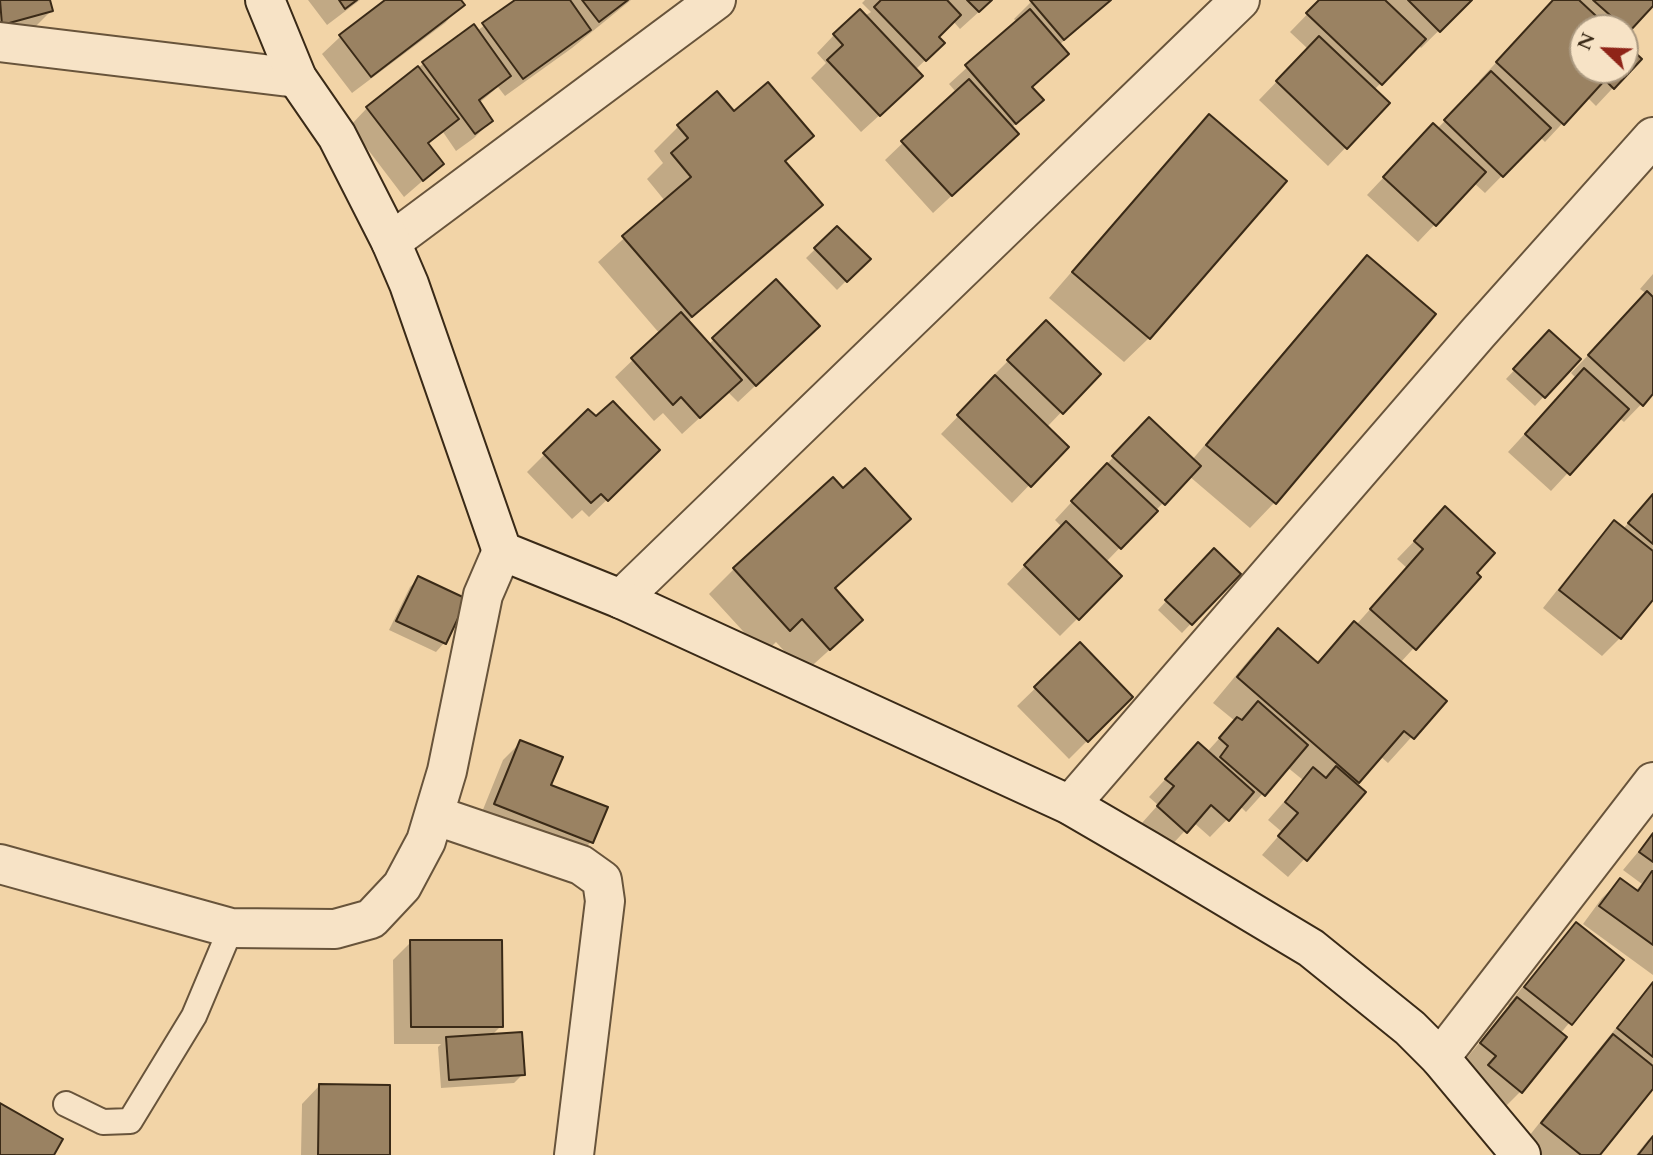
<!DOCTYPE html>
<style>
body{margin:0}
#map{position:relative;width:1653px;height:1155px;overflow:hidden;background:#f2d4a7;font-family:Cardo,serif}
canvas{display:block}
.north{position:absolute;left:1569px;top:14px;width:70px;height:70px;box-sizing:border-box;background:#f7e3c6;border:2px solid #ab9980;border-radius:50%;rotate:293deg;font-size:19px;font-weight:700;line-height:28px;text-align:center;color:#3a2a17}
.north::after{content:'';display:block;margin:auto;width:24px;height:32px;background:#8f2418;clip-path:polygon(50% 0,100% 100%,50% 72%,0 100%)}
</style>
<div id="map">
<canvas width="1653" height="1155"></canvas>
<div class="north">N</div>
</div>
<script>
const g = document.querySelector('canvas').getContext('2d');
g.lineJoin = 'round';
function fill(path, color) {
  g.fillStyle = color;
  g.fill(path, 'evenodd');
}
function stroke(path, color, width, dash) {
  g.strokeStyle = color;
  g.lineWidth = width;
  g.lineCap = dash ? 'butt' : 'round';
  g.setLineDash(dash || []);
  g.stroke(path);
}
fill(new Path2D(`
 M0,0H49L51,11L34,28L0,38Z
 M308,0H360L327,25Z
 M388,0H458L462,5L445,23L352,93L322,54L340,37Z
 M518,0H631L572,48L505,96L498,87L479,103L491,121L474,138L456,151L443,132L427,145L442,164L404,197L350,126L367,108L423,64L477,31Z
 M865,0H992L960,29L953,21L937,37L943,43L915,70L903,94L861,132L811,78L826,63L817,53L834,35L871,12L862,3Z
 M1033,0H1112L1059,45L1031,88L1024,117L1011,128L999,152L933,213L885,160L956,92L949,84L1017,22L1014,19Z
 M1321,0H1473L1468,5L1466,4L1421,48L1418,45L1374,90L1388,103L1328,166L1259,100L1308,49L1290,32Z
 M1554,0H1653V4L1625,34V28H1583V70H1625V45L1640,59L1596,106L1587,97L1545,142L1540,137L1485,193L1474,183L1418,242L1367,195L1416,143L1437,129L1482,83L1479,81Z
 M734,113L812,136L785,163L821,205L796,230L687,322L708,345L776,281L800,344L738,402L728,392L682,434L663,413L654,421L615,377L660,334L598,262L665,201L647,179L663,163L654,151L679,126Z
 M1209,116L1149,338L1124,362L1049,298L1185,141Z
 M837,228L868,259L837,290L806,258Z
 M1368,257L1434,314L1274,503L1250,528L1189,476L1106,562L1120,576L1060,636L1007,584L1062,527L1055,520L1132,437L1192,460L1343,282Z
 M1653,274V392L1624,422L1619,418L1551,491L1508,452L1576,378L1571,373L1647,294L1640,289Z
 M1046,323L1098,374L1046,428L1066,447L1012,503L941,434L993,380L991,378Z
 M1549,333L1578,359L1535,406L1506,379Z
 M588,411L640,468L589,517L582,510L572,519L527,472Z
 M843,490L909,519L834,589L836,644L804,673L776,642L764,654L709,594L734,569Z
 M1653,494V597L1620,638L1602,656L1543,608L1597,540L1614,522L1623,529Z
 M1445,509L1474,573L1479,577L1400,663L1444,701L1388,763L1380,756L1355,785L1364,793L1288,877L1262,855L1282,832L1268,820L1303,780L1287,767L1246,812L1240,806L1210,837L1193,822L1168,849L1141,824L1158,805L1149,797L1181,762L1207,752L1235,721L1213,703L1253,655L1278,631L1316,663L1354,623L1356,625L1407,568L1397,559Z
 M1205,559L1238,574L1182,633L1158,610Z
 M419,578L465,600L444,643L436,652L389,630L410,587Z
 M1080,645L1131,697L1069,759L1017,706Z
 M521,742L591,842L573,860L478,822L503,760Z
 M1653,834V975L1583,924L1602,898L1620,881L1635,891L1642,884L1623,870Z
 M1576,924L1621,960L1560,1034L1520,1092L1503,1109L1472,1084L1480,1075L1464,1061L1510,1007L1508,1005L1559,942Z
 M411,942L501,1026L491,1036L523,1074L514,1083L441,1088L438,1047L441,1044H394L393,960Z
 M1653,982V1087L1598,1155H1542L1525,1141Z
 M319,1086L388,1155H301L302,1104Z
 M1653,1135V1155H1636L1648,1140Z`), '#0003');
const building = new Path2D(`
 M0,0H50L53,11L2,25Z
 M339,0H357L345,9Z
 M385,0H461L465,5L371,77L339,35Z
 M515,0H570L591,30L523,79L482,23Z
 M582,0H628L599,22Z
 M881,0H947L961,15L939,37L945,43L926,61L874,7Z
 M967,0H992L979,12Z
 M1030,0H1111L1064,40Z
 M1319,0H1385L1426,39L1382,85L1306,13Z
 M1408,0H1472L1440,32Z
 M1553,0H1579L1609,28H1583V70H1625V43L1642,59L1614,89L1605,80L1564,125L1496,62Z
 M1593,0H1653V6L1629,32Z
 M860,9L923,76L880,116L827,60L843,45L833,34Z
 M1030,9L1069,54L1032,87L1044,100L1016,124L965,65Z
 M474,24L511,76L479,100L493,121L475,134L422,62Z
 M1319,36L1390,103L1347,149L1276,81Z
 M418,66L459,119L428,143L444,164L423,181L366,107Z
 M1491,71L1551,128L1503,177L1444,120Z
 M969,79L1019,134L952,196L901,141Z
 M768,82L814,136L785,161L823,205L692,317L622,236L691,177L671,153L688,138L677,125L717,91L734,111Z
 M1209,114L1287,181L1150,339L1072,272Z
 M1433,123L1486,172L1436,226L1383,177Z
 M837,226L871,259L847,282L814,248Z
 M1367,255L1436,314L1276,504L1206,445Z
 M776,279L820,326L756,386L712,338Z
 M1647,291L1653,297V394L1643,406L1588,355Z
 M681,312L742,380L700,418L681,397L673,405L631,358Z
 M1046,320L1101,374L1063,414L1007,360Z
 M1549,330L1581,359L1545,398L1513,369Z
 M1584,368L1629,409L1570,475L1525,434Z
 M995,375L1069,447L1031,487L957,415Z
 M613,401L660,450L608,501L601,494L591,503L543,453L588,409L596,416Z
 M1149,417L1201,466L1165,505L1112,456Z
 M1107,463L1158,511L1121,549L1071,501Z
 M865,468L911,519L835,588L863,620L830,650L802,619L790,631L733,568L833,477L843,488Z
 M1653,494V544L1628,523Z
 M1445,506L1495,553L1477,573L1481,577L1416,650L1370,609L1423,549L1414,541Z
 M1614,520L1653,551V600L1621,639L1559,590Z
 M1066,521L1122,576L1079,620L1024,565Z
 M1214,548L1241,574L1192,625L1165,600Z
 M418,576L467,599L446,644L396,621Z
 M1354,621L1447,701L1414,739L1404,731L1359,783L1237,677L1278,628L1318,663Z
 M1080,642L1133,697L1088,742L1034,687Z
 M1258,701L1308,745L1265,796L1220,757L1228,746L1219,738L1237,717L1242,720Z
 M520,740L563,757L551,785L608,807L593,843L494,804Z
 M1198,742L1254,792L1229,821L1211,805L1187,833L1157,806L1174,786L1165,779Z
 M1336,766L1366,792L1307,861L1278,836L1298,813L1285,802L1313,767L1326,778Z
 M1653,833V862L1639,852Z
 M1652,871H1653V945L1599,906L1620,878L1638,891Z
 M1576,922L1624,960L1572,1025L1524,987Z
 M410,940H502L503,1027H411Z
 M1653,982V1057L1617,1028Z
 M1517,997L1567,1037L1522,1093L1488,1065L1496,1056L1480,1043Z
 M522,1032L525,1075L449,1080L446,1037Z
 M1613,1034L1653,1066V1089L1600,1155H1581L1541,1123Z
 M319,1084L390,1085V1155H318Z
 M0,1103L63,1139L54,1155H0Z
 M1653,1136V1155H1638Z`);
fill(building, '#9a8262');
stroke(building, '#3a2a17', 2);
const lane = new Path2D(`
 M66,1104L103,1122L130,1121L194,1016L231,928`);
const street = new Path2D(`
 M0,42L297,78
 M391,242L716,0
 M621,599L1240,0
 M1070,805L1478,333L1653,137
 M434,815L581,865L602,880L605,901L574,1155
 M0,864L231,928L335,929L371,919L402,886L426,841L447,771L483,595L502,551
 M1440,1058L1653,782`);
const secondary = new Path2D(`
 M265,0L297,78L337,136L391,242L409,284L502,551L621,599L1070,805L1149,851L1311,948L1410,1028L1440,1058L1521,1155`);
stroke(lane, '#68543b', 28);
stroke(street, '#68543b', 42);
stroke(secondary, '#3a2a17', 42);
stroke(lane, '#f7e3c6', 24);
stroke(street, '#f7e3c6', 38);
stroke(secondary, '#f7e3c6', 38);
</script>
